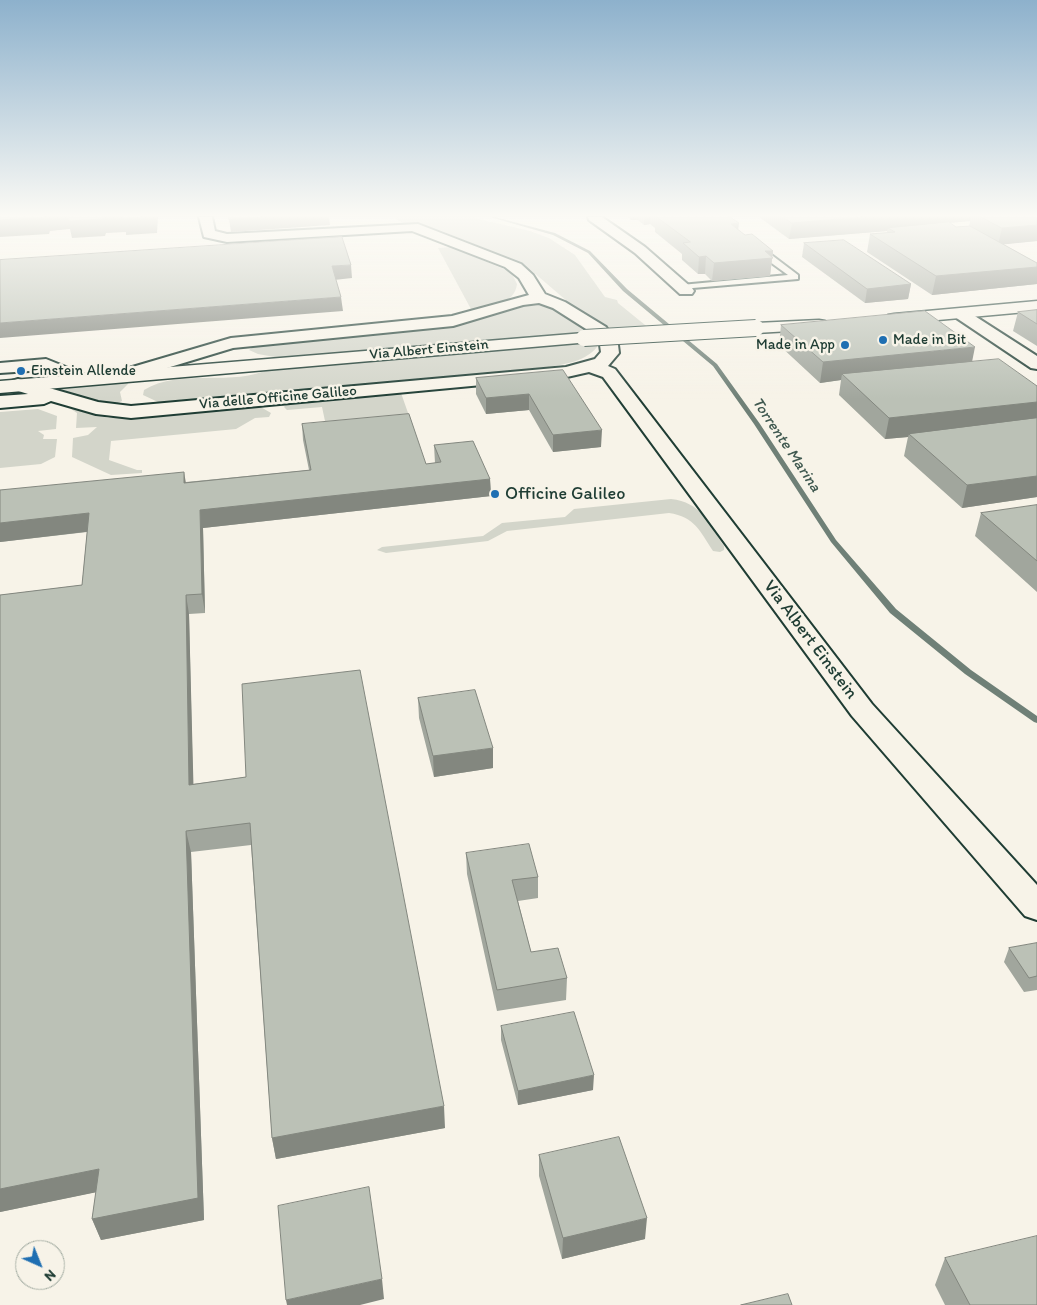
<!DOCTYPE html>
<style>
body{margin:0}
#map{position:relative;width:1037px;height:1305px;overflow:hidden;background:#f7f3e8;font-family:Itim,sans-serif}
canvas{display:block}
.north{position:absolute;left:15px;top:1240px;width:50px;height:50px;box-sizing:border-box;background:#f7f3e8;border:1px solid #a1aaa0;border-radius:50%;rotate:136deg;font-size:14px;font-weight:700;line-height:20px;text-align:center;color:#1f3d34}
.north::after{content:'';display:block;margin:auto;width:18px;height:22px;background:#1f6fb2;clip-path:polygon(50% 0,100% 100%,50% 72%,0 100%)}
</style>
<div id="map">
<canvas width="1037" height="1305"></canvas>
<div class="north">N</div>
</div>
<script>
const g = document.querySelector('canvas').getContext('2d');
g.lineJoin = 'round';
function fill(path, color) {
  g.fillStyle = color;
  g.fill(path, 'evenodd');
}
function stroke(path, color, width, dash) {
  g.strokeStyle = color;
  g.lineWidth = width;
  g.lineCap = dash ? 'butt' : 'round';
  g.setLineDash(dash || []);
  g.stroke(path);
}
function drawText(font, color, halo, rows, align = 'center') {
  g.font = font + ' Itim,sans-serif';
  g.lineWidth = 5;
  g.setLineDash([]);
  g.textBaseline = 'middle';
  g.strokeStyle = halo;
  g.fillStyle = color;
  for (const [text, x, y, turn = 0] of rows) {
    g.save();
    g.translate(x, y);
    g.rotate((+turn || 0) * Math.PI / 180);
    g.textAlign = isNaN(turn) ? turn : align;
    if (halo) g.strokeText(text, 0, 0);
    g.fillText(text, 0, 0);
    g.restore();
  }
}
fill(new Path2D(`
 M392,217H470L530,231L549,238L575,255L605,297L617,300L618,303L666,342L632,343L582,314L525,265L434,228L405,224Z
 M451,247L511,272L517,284C515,305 488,306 472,311L438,248Z
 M538,305L550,307L591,334L280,358L258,354L249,350L255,345L267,342L435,328L464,324L522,307Z
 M578,344H598L597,347C586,361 566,364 549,367L181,402H158L143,395L144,390C181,367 233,388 271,368L470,350Z
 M127,382L128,384L120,392L122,401C109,410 73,396 60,390L61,387Z
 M401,393L413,427L328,435L322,407L287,410L284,407L287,403Z
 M259,406L271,413L269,417L255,418L236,429L111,441L109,460L137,470H142V473L111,475L72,457L73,438L88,435L97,427L76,428L77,413L68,407L108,418Z
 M38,409L57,416L56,429L38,431L44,435L43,439H57L55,457L41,464L0,468V412Z
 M671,499C701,502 708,523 724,546V550L720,552L713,551C700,531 695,517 669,513L507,531L488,541L386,553L377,550L382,547L483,536L502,523L565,517L574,509Z`), '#d3d5ca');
fill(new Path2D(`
 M490,217H495L555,233L590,251L627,289L717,364L760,424L836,540L896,609L971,670L1037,716V723L1034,722L965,674L890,613L831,542L754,424L713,366L623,291L588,253L553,235Z`), '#6f8077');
const service = new Path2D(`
 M755,247H761L798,275V279L681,289L677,287L681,285L788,275L755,251Z`);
const minor = new Path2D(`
 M199,217H212L215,231L227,234L418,224L521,264L533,275L545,294L565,302L606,327L618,345L619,353L608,366L615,369L872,704L1037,885V920L1025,916L852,716L603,377L589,372L567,377L131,418L96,414L51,401L44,404L0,408V396L28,394L12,389L9,385L12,381L18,379L98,402L131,406L566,367L595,359L601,352L600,345L594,334L553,308L539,303L523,305L453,326L233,348L124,381L118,382L112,381L109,377L112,373L231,338L452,316L529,295L519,278L505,267L412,231L227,242L204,237Z
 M588,217H602L645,247L692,288L694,291L692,294H680L635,253L589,220Z
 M961,309L967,311L1037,356V369L1031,368L955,317L953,314L955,311Z
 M46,359L88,376L91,380L88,384L82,385L44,370L0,373V363Z`);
const tertiary = new Path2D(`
 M1037,301V311L894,324L888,323L885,319L888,315L894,314Z
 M819,320L825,321L828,325L825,329L756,333L750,332L747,328L750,324L756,323Z
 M584,333L590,334L593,338L590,342L0,393V381Z`);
stroke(service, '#1f3d34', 4);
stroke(minor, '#1f3d34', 4);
stroke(tertiary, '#1f3d34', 3);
fill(service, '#f7f3e8');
fill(minor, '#f7f3e8');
fill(tertiary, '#f7f3e8');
const tertiaryBridge = new Path2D(`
 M584,338L756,328`);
stroke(tertiaryBridge, '#1f3d34', 18, []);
stroke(tertiaryBridge, '#f7f3e8', 16);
fill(new Path2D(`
 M627,217H730L738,230L745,235L773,251L770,276L712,281L705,274H698L682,260V254L655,232V228L650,224L644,225L638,220H631Z
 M759,217H1037V241L1003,244L1037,263V284L932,295L867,252L870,234L887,233V231L789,239ZM970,221L969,226L956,227L949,223Z
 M804,243L911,284L908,299L865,303L802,257Z
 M1037,310V346L1013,331L1018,312Z
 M781,325L972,361L1037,386V497L962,508L904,456L908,437L885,439L839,395L841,380L820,383L779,345Z
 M563,370L601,447L553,452L529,410L486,414L476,394V378Z
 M302,424L426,464L435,463L434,445L490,479L491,496L203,528L205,613L189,614L193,784L246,777L445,1128L276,1159L272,1138L251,845L191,852L204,1220L101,1240L92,1219L96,1192L0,1212V595L82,585L87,532L0,542V490L186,482L309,470L303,440Z
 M1037,505V592L975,536L981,513Z
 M418,698L493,768L434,777L419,718Z
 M466,853L538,877V898L518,901L531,952L567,978L566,1000L497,1011L467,874Z
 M1037,943V990L1024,992L1004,962L1009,948Z
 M501,1026L593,1090L518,1105L501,1040Z
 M539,1155L645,1239L562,1259L539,1176Z
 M945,1258L1037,1305H945L935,1285Z`), '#a1a69d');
fill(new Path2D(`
 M46,217H158L157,233L126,235V232L106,233L105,236L72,238L70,229L50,231L49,234L0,237V220Z
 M263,217H329L330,225L231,232L229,219Z
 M631,217H638V220H631Z
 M644,217H651L650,224L644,225Z
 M862,217H971L970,221L888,228L887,231L789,239L792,223Z
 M739,223L737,240L731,224Z
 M1037,225V241L998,245L1002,228Z
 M765,251H773L770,276L712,281L714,263Z
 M706,256L705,274H698L699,257Z
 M351,265L352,278L334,280L332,266Z
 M1037,267V284L932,295L936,276Z
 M911,284L908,299L865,303L867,289Z
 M341,297L343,311L0,338V323Z
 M975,347L971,367L842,374L841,380L820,383L823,362Z
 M529,394V410L486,414V398Z
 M1037,402V422L909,434L908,437L885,439L889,418Z
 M602,430L601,447L553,452V435Z
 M184,472L187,489L184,483Z
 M1037,476V497L962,508L967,485Z
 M490,479L491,496L203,528L205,613L202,594L200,510Z
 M89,513L93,531L0,542V523Z
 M186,595L189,614L194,806L189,785Z
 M493,748V768L434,777L433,756Z
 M186,831L191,852L204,1220L101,1240L92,1219Z
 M594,1075L593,1090L518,1105V1091Z
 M444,1106L445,1128L276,1159L272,1138Z
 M99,1169L107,1190L0,1212V1189Z
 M647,1218L645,1239L562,1259L563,1238Z
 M382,1279L384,1299L360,1305H287L286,1300Z`), '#83877f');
const building = new Path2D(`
 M0,217H46L0,220Z
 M70,217H102V219L69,221Z
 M124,217H144L123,218Z
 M229,217H263L229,219Z
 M657,217H730L739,223L731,224L745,235L752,234L773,251H765L773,258L714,263L706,256L699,257L683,243L690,242Z
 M783,217H862L792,223Z
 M981,217H1037V225L1002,228Z
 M949,222L956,227L970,226L1037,263V267L936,276L870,234L895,232L888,228Z
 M342,237L351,265L332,266L341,297L0,323V260Z
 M844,240L911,284L867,289L804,243Z
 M1037,310V324L1018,312Z
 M925,311L975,347L823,362L781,325Z
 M999,359L1037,386V402L889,418L842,374Z
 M563,370L602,430L553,435L529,394L486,398L476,378Z
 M409,414L426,464L441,462L434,445L473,441L490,479L200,510L202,594L186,595L189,785L246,777L242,684L360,670L444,1106L272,1138L250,823L186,831L198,1198L92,1219L99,1169L0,1189V595L82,585L89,513L0,523V490L184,472V483L311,470L302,424Z
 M1037,418V476L967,485L909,434Z
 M1037,505V561L981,513Z
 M475,690L493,748L433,756L418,698Z
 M529,844L538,877L512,880L531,952L558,948L567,978L497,990L466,853Z
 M1037,943V976L1029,978L1009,948Z
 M574,1012L594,1075L518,1091L501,1026Z
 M619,1137L647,1218L563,1238L539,1155Z
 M369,1187L382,1279L286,1300L278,1206Z
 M1037,1236V1305H970L945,1258Z
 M788,1294L792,1305H741Z`);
fill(building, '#bbc1b6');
stroke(building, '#83877f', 1);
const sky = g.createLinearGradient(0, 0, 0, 399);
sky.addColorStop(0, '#8db1cc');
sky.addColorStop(0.54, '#fbfaf5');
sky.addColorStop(1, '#fbfaf500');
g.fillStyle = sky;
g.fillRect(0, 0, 1037, 399);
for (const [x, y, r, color] of [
 [883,340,5,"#1f6fb2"],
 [845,345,5,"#1f6fb2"],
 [21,371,5,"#1f6fb2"],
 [495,494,5,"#1f6fb2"]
]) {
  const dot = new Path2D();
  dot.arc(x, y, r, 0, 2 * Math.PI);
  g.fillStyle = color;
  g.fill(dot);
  stroke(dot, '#f7f3e8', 2);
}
drawText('15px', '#1f3d34', '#f7f3e8', [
 ["Made in Bit",893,340],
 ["Made in App",835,345,"right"],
 ["Einstein Allende",31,371]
], 'left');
drawText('15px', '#1f3d34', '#f7f3e8', [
 ["Via Albert Einstein",429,350,-5],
 ["Via delle Officine Galileo",278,398,-5]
]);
drawText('italic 16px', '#405950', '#f7f3e8', [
 ["Torrente Marina",786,445,56]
]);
drawText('18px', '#1f3d34', '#f7f3e8', [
 ["Officine Galileo",505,494]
], 'left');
drawText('18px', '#1f3d34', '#f7f3e8', [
 ["Via Albert Einstein",810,640,53]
]);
</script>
